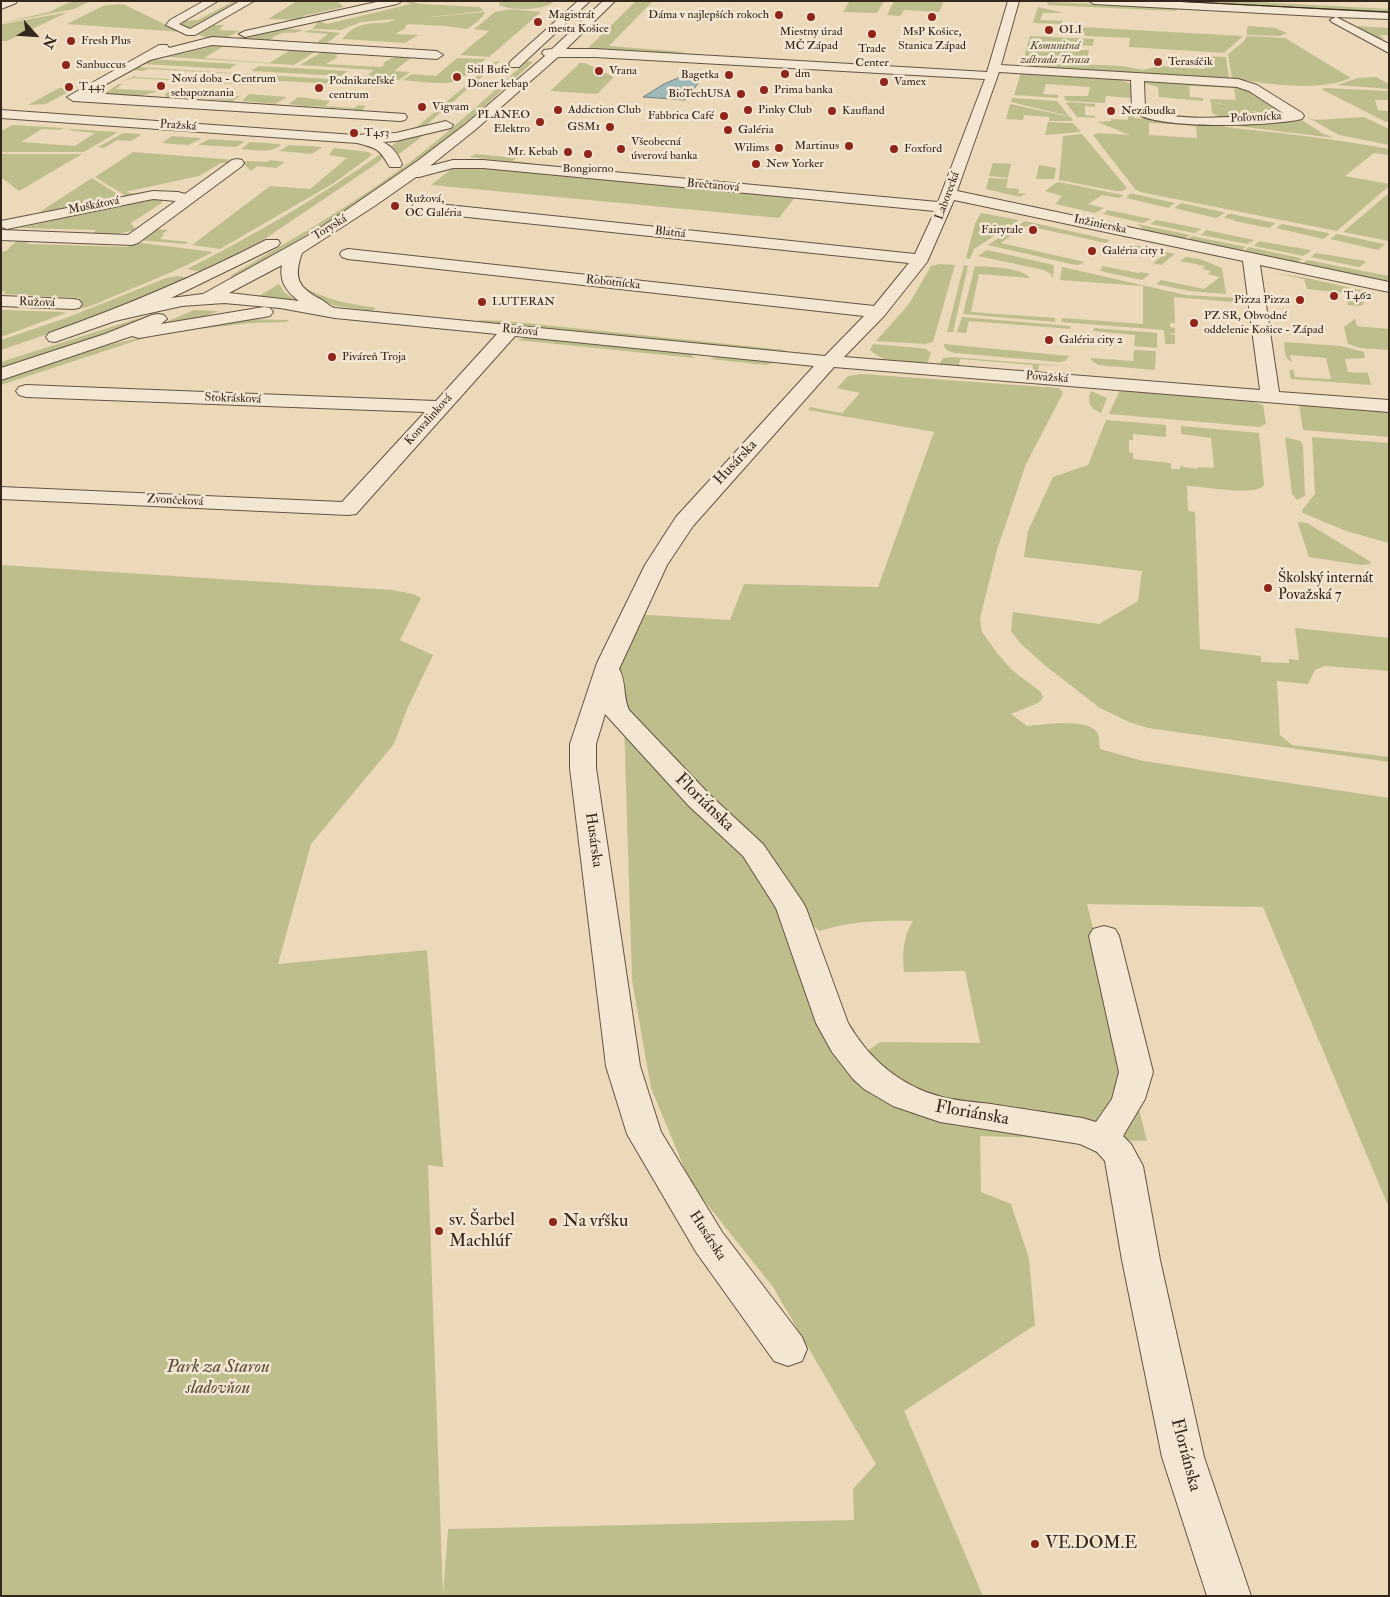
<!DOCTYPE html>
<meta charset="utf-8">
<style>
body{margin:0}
#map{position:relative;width:1390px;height:1597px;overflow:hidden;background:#ecd9ba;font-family:"IM FELL Double Pica",serif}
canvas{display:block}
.frame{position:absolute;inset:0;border:2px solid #36271c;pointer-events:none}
.north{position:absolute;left:10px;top:10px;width:50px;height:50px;-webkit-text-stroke:4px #f3e6d2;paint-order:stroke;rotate:116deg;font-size:14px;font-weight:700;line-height:20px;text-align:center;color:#36271c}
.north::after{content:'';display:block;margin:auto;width:18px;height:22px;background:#36271c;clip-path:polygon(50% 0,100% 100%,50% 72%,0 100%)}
</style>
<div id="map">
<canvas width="1390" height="1597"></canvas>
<div class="frame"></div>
<div class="north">N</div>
</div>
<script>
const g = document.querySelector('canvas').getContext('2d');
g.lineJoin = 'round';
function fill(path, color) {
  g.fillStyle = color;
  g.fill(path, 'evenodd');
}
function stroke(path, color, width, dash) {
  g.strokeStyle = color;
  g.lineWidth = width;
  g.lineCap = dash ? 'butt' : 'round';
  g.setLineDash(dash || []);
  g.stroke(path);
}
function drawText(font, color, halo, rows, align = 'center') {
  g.font = font + ' "IM FELL Double Pica",serif';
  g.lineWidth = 5;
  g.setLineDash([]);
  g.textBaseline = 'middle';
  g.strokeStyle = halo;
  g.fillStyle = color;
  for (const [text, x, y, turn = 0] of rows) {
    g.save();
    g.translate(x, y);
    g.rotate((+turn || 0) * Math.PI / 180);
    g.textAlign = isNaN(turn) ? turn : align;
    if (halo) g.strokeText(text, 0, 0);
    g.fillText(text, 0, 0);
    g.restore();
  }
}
fill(new Path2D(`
 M72,1H91L74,9L7,22L1,23L49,12Z
 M234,1L240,2L189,30L181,25L184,21L198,20Z
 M297,1H337L344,7L303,16L304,20L268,19Z
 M409,1L421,4L479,7L484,11L420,18L485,12C481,20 474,24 467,29L445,26L408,24L404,27L406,28L395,34L418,35L405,43L342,39C362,15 382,28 396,19L361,22L341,30L312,29L319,21L327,24L411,4L405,2Z
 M500,1H555C543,11 513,11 499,5Z
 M636,1H653L609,46L686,52L662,54L588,48Z
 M846,1H884L877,13L843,12L849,2Z
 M894,1H939L943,3L939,12L904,10L900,16L887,15Z
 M1131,1H1238L1389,9V15Z
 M1047,2L1177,7V10L1175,11L1048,5Z
 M119,4L125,5L181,32L67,24L103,6Z
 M1038,7L1064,13H1043L1040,20L1063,21L1062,24L1033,23Z
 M511,9L541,12L489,57L460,55L489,31L474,29L495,12Z
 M68,12L7,41H1V25L3,24Z
 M213,25H224L219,30L239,31C222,41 213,41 196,34Z
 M1249,26L1275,28L1287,33L1280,36L1247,35V27Z
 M1358,26L1389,28V35H1379L1385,39L1371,37L1357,28Z
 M1081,27L1243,36L1224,53L1129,47L1130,38L1086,36L1080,33Z
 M280,28L303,30C288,37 285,27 269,41L315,44L328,34L304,32L310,30L340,33L323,46L233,39Z
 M1030,36L1094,39L1093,46L1081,45L1080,50H1089L1087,59H1078L1077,64L1122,66L1143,70L1159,66L1204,69L1206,56L1226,57L1229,78L1028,66L1031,49L1026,66L1022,65Z
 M1247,36L1285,38L1351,78C1315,93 1270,83 1232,79L1228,54L1243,42Z
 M228,45L234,47L224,46L204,58L269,63L289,51L282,49L318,50L294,65L155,56H172L214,46H205Z
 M325,50L359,53H340L335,56L338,57L326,64L381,67L385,64L383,63L394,57L380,56L381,55L423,57L411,58L394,71L410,72L399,80L364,78L374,70L300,65Z
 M457,58L486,59L465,76L454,75L451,77L461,79C451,87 417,81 403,80L412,74L436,76Z
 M150,59L237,64L229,69L142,64Z
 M500,61L424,127L411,132L492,63Z
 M527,61L533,62C489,102 445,143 397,177C345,214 290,245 235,277L230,276C284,244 339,213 391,176C439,142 483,101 527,61Z
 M580,63H585L614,77L597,94L550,91Z
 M259,66L348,71L341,76L251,71Z
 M137,67L394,83L389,87L264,80L251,85L132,78L122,82L138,74L134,77L246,84L259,75L148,69L143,71L132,70Z
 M1021,73L1114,78L1132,84L1133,98L1106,96L1105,103L1068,101L1065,100L1064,96H1088L1090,87L1046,84L1043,94L1058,95V98L1014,95Z
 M1376,77L1389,84V89L1337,85L1358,78Z
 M1145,81L1224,84L1246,88L1276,107L1275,110L1266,114L1211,102L1210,99L1236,100L1234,88L1189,86L1190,97L1203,98V101L1159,97L1158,87L1144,83Z
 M119,84H122L116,89L158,91L137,97L103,94Z
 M59,88L74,89L46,104L28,105Z
 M1326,88L1389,91V100H1375L1378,110L1389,111V122H1386L1321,89Z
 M168,92L240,96L229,104H226L230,101L180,97L175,101L167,98L165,94Z
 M249,94L287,97L275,104L242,101Z
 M298,97L330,101L325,106L354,108L358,105L366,106L361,111L352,112L353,109L336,108L332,111H327L331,107L308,106L301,109L304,106L289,104Z
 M1012,98L1057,101L1069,116L1011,102Z
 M1068,102L1095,104V107L1085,106V115L1095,116V118L1077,117L1066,103Z
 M1211,102L1218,103L1263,114L1220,117L1212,113Z
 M1010,104L1071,117L1073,121H1049V117L1024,115L1023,120L1006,119Z
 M1128,106L1133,107L1134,118L1174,120V124L1149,123V135L1197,138L1196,126L1181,124L1182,121C1202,122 1223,127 1243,129C1292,134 1340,140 1389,149V155L1374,153L1345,176L1389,184V186L1337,231L1140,192L1135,189L1093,135L1098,133L1130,135L1097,122L1111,121V119L1128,120Z
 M1307,117L1315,120L1364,117L1389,129V145L1339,135Z
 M1302,120L1322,133L1334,138L1204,122L1228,124Z
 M1048,122L1073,123L1081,132L1045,135Z
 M13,125L65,128L59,130L42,129L21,142L75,146L95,133L68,130L70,129L118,132L84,152H1V131Z
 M123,133L142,134L131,141L117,140L104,148L98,147Z
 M1082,134L1127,188L1122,191H1116L1059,180L1063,136Z
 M424,135L399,154H396L390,147L403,138Z
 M172,136L199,138L201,139L188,145L162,143Z
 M209,139L242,141L244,142L236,147L198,145Z
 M250,142L279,144L281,145C270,154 256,150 241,149Z
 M289,145L322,147L312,154L279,151Z
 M334,148L368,152L372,155L334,183L220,249L192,245L270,186L310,189L347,158L329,155Z
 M133,152L236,160L231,163H221L199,176L125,192L136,194L126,196L95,177Z
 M382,153L381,160L376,164L263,240L201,272L187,269C255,235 320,196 382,153Z
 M1,154H82L19,191L1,177Z
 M476,154L516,158L513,161L535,163L528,164L469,157Z
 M270,160L285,162L276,168L257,166L251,171L243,163L246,161L267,162Z
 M993,163L1011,164L1008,178L989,176Z
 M1039,165L1056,168L1054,179H1036Z
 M470,166L796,196L779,218L431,185L454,167Z
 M92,178L122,197L42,212L41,211Z
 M989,178L1008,179L1006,188L1019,189L1018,193L1026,194L1020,197L986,189Z
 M1059,182L1123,195H1124L1119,198L1102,195L1088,204L1104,208L1095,213L1055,204L1062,196L1045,191L1056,183Z
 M1389,193V241L1343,232Z
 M1130,194H1134L1175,203L1168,208L1126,198Z
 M155,198L162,200V203L131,223L136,230L112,235H92L96,230L19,228L126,205L122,202Z
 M1181,203L1223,212L1225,213L1216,218L1174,208Z
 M1108,210L1151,219L1143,223L1103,214Z
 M981,213L1019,220L974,249L970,259L966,258L975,224Z
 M1228,214H1231L1276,223L1269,228L1234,221L1235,220L1224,218Z
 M1156,220L1202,229L1194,233L1150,224Z
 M1025,221L1110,240L1106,243L1027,226L1016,233L1009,231Z
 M1137,224L1190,235L1184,239L1146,231Z
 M1282,224L1328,233L1330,234L1323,239L1276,228Z
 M154,229L168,230L162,234L164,235L160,239L189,242L185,244L138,240Z
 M1206,230L1254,240L1247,244L1201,235Z
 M1005,234L1012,235L1001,243L1085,262L1078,265L1071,264L988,245Z
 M1337,234L1384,244H1385L1378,250L1330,239Z
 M1192,236L1246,247L1241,251L1187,240Z
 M20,238L32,239L27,244L128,247L134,242L213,252C184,267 154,280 124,292C106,299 87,310 68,310L80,298L3,294L6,291L1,292V252L6,251Z
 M1259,241L1310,250L1311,251L1303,256L1254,246Z
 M1134,245L1175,254L1161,265L1153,263L1163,255L1128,247Z
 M1249,247L1300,258L1302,259L1297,263L1243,252Z
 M987,250L1054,265L1053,279L1051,274L1044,270L978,256Z
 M1316,253L1365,261V263L1359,267L1311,257Z
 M1186,257L1200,259L1222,268L1226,294L1189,291L1156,284L1161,280L1204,289L1220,277L1208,274L1211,271L1203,269L1205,266L1180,261Z
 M1307,260L1389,276V282L1302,264Z
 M940,264L955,265L933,342L925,344L876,341L909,304L931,266Z
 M964,265L968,266L953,332H947Z
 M975,266C988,267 1021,267 1030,278L979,274L971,312L1055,318V322L963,314Z
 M1103,266L1138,273L1140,272L1150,274L1142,280L1104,272L1100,270Z
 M1062,267L1186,295L1238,298L1244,300L1245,303L1174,297L1175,323H1170V327L1175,328V333L1169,334L1175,335V344H1165L1164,330L1061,322L1062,318L1143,324V286L1060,280Z
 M1274,273L1307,278L1374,293L1371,296L1358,294L1354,300L1365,302L1361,306L1348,305L1345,293L1307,289L1304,279Z
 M177,276L189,278L74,325L1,350V340L66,318L166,278Z
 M295,278L300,280L302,286C325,300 350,304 376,308L372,311C354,308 320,306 307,294C303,289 299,283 295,278Z
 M279,284L284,292L297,301L254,299Z
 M1,310L62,312L66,313L1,337Z
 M194,310L219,311L194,320L159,325Z
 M155,313H157L104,335L1,368V362Z
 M962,317L1070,326L1071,329L969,321L966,333L957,332Z
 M246,319L289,320L287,322L251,323L189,330L193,328Z
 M1355,319L1357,326L1389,329V350L1360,348L1348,344L1344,327Z
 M480,320L506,321L786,350L777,352L478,321Z
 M1094,328L1157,333V348L1134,346L1135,335L1093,331Z
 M159,333L138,340L1,385V380L109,345Z
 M529,337L690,354L695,358L517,340Z
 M1284,342L1341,346L1364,352L1365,358L1345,359L1348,372L1368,373L1371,385L1291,379L1289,371L1293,369L1295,377L1331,379L1326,358L1290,355L1292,362C1284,360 1285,349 1284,342Z
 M873,344L920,348L926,349L931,353L927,364C908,363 885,364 870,350Z
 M944,344L1069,356L1065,361L1059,362L955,353L948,351L944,347Z
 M1134,350L1156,351L1155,370L1098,365L1091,360V358L1133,361Z
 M720,356L771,361L776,362L766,365L710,359Z
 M952,357L1064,366L1039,365L1038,372H1032L1033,365L960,359L959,366L939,365L943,358Z
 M861,374L1059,388L1063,393L1026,464L997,550L980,618L982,632L997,653L1013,671L1041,692L1043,698L1038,703L1011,714L1027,726C1041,725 1091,717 1098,734C1100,738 1099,744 1100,749L1143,761L1389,798V1208L1263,907L1087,904L1147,1141L980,1136L981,1192L1011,1204L1029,1258L1035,1325L904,1411L983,1596H1V565L393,590L413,594L421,598L400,640L433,655L407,709L394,744L311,844L278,964L427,950L443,1167L428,1165L443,1595L448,1529L854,1520L853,1489L876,1464L773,1287L691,1184L651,1088L632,980L624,722L611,696L632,614L730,620L744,584L878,587L934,432L808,410L810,407L842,413L860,393L837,388L848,376ZM792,909L820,931C850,921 882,920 913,921C903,936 902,954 904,972L965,971L980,1043L880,1042L856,1059Z
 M1120,390L1251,401L1263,405L1266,424L1259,427L1109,414Z
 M1091,391L1107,398L1101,413C1091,409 1086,402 1091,391Z
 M1299,404L1389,412V437L1303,430Z
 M1106,420L1166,425V437L1133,434V440H1129V452L1133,453V459L1171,463V469H1180L1181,465L1183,467L1198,469V467L1214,468L1211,438L1181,434V426L1259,433L1264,485C1255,497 1203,486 1187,486L1188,511L1195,512L1200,649L1261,656V662L1289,663V659L1299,660L1295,628L1389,638V671L1325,666L1315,670L1308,684L1277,681L1280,735L1292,745L1389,757V762L1148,728L1129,722L1100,708L1047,667L1021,644L1011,631L1013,612L1099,624L1138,601L1142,571L1024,557L1028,531L1053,477L1088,465Z
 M1285,437L1300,441L1303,445L1305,496L1297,500L1292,494Z
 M1312,437L1389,443V543L1346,531L1303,513L1302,510L1315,494Z
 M1299,522L1307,523L1371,562L1370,564L1361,565L1309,557L1298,524Z`), '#bebe8c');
const water = new Path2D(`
 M683,76L703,77L685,100L643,97L664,84Z`);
fill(water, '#9cb8b9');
stroke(water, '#737e7a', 1);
const minor = new Path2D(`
 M17,1L16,3L1,9V2Z
 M204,1H218L179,24L190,29L240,1H254L195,35H187L166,25L170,20Z
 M381,1H402L397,4L245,37L239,34L245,31Z
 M578,1H590L519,67H511L509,64L511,61Z
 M603,1H615L566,49H595L987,72L1008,1H1019L1001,65L1238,79L1257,85L1302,113L1304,116L1302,119C1275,126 1149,131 1132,110L1131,80L999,72L957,191L1389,282V292L1260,265L1279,392L1389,400V412L834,367L693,526L667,565L619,669C626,679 623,698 629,710L709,794L763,844L802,901L806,908L848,1023C869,1059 900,1086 942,1097C958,1101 975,1102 991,1104C1021,1109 1052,1113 1082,1118L1096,1122L1112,1099L1119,1072L1089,936L1093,929L1104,926L1115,929L1119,936L1153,1072L1145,1099L1123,1136L1131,1144L1143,1166L1160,1260L1204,1457L1251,1596H1207L1162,1457L1122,1260L1105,1161L1097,1152L1080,1144L940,1122L893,1106L864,1089L853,1079L832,1052L816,1023L776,908L743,856L689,806L605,714L596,744V768L640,1066L661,1132L722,1232L802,1337L807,1349L802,1361L788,1366L774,1361L696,1252L627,1134L606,1066L570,768V744L597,663L645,565L676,517L814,366L515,336L356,514L348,515L1,499V487L342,502L425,412L26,397L19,395L16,391L19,387L26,385L436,401L497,334L335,318L280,308L224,303L182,306L141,315L115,321L55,342L49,341L46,337L49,333C123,307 196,276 266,240H278L280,243L278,246L171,298L203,294L313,233L416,162L466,124L545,56L542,53L544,50L552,49ZM558,57H595L985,79L938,202L483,160H453L430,166L475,130ZM1144,81L1237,87L1249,91L1283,113C1246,115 1178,125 1145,108ZM453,168H483L935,211L915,254L419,202L414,204L411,207L414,210L419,212L909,263L874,306L348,249L342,251L340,254L342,257L348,259L864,316L825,356L335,308C330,307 327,303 322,300C298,288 293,278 302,253L376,205L416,177H419ZM954,200L1243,261L1260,390L844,357L884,316L927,262ZM282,265C279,281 286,291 299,301L229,293Z
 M1089,1H1164L1389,13V19L1336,17L1389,44V53L1332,22L1330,20L1336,17L1094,4Z
 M212,37L437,51L443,55L437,59L212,45L150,60L90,93L405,114L407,117L405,120L400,121L73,101L67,97L159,45H167L169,48Z
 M1,110L355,135L396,133L446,121L453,125L451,128L396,141L383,142C393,147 398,154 402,164L400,167H390C378,148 379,149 357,143L1,118Z
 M237,159L242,160L244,163L242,166L138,243L132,245L1,240V230L128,235L176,201L153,199L7,229L2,227L1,221L153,191L178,192L185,194L232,160Z
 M1,296L73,299L79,300L82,304L79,308L73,309L1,306Z
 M264,307L270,308L273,312L270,316L139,338L132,336L1,380V368L105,334L152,315L158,314L164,315L167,319L161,324Z`);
stroke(minor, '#645444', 2);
fill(minor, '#f3e6d2');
stroke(new Path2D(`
 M1170,1L1389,12`), '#36271c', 1);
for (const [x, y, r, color] of [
 [779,15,5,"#8f2418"],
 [811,17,5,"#8f2418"],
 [932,17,5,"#8f2418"],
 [538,22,5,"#8f2418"],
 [1049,30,5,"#8f2418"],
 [872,34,5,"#8f2418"],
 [71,41,5,"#8f2418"],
 [1158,62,5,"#8f2418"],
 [66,65,5,"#8f2418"],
 [599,71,5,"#8f2418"],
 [785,74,5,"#8f2418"],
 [729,75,5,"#8f2418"],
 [457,77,5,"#8f2418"],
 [884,82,5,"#8f2418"],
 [161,86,5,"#8f2418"],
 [69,87,5,"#8f2418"],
 [319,88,5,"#8f2418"],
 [764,90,5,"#8f2418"],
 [741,94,5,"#8f2418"],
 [422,107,5,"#8f2418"],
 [558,110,5,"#8f2418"],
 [748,110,5,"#8f2418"],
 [832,111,5,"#8f2418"],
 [1111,111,5,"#8f2418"],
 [724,116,5,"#8f2418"],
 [540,122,5,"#8f2418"],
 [610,127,5,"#8f2418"],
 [728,130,5,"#8f2418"],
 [354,133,5,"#8f2418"],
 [849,146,5,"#8f2418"],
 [779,148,5,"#8f2418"],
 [621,149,5,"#8f2418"],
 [894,149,5,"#8f2418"],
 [568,152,5,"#8f2418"],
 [588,154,5,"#8f2418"],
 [756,164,5,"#8f2418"],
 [395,206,5,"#8f2418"],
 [1033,230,5,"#8f2418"],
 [1092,251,5,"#8f2418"],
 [1334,296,5,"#8f2418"],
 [1300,300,5,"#8f2418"],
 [482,302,5,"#8f2418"],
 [1194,323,5,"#8f2418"],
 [1049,340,5,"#8f2418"],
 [332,357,5,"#8f2418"],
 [1268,588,5,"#8f2418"],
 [553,1222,5,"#8f2418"],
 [439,1231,5,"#8f2418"],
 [1035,1544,5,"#8f2418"]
]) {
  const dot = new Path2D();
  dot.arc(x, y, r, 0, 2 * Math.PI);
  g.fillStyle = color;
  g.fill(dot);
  stroke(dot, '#f3e6d2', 2);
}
drawText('12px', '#36271c', '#f3e6d2', [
 ["Magistrát",548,15],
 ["mesta Košice",548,29],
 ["Dáma v najlepších rokoch",769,15,"right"],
 ["OLI",1059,30],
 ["Miestny úrad",811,32,"center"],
 ["MČ Západ",811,46,"center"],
 ["MsP Košice,",932,32,"center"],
 ["Stanica Západ",932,46,"center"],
 ["Fresh Plus",81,41],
 ["Trade",872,49,"center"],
 ["Center",872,63,"center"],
 ["Terasáčik",1168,62],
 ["Sanbuccus",76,65],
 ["Stil Bufe",467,70],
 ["Doner kebap",467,84],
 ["Vrana",609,71],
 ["dm",795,74],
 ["Bagetka",719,75,"right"],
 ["Nová doba - Centrum",171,79],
 ["sebapoznania",171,93],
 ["Podnikateľské",329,81],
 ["centrum",329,95],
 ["Vamex",894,82],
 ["T443",79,87],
 ["Prima banka",774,90],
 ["BioTechUSA",731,94,"right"],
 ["Vigvam",432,107],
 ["Addiction Club",568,110],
 ["Pinky Club",758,110],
 ["Kaufland",842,111],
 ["Nezábudka",1121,111],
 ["PLANEO",530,115,"right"],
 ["Elektro",530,129,"right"],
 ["Fabbrica Café",714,116,"right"],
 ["GSM1",600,127,"right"],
 ["Galéria",738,130],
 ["T453",364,133],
 ["Všeobecná",631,142],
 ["úverová banka",631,156],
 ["Martinus",839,146,"right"],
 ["Wilims",769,148,"right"],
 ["Foxford",904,149],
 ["Mr. Kebab",558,152,"right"],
 ["New Yorker",766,164],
 ["Bongiorno",588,169,"center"],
 ["Ružová,",405,199],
 ["OC Galéria",405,213],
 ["Fairytale",1023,230,"right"],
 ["Galéria city 1",1102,251],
 ["T462",1344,296],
 ["Pizza Pizza",1290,300,"right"],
 ["LUTERAN",492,302],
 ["PZ SR, Obvodné",1204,316],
 ["oddelenie Košice - Západ",1204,330],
 ["Galéria city 2",1059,340],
 ["Piváreň Troja",342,357]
], 'left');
drawText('italic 12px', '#584d38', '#f3e6d2', [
 ["Komunitná",1055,46],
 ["záhrada Terasa",1055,60]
]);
drawText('12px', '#36271c', '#f3e6d2', [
 ["Poľovnícka",1256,118,-3],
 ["Pražská",178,126,4],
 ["Brečtanová",713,186,5],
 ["Laborecká",948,196,-70],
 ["Muškátová",94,206,-11],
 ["Inžinierska",1100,225,12],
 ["Toryská",330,228,-31],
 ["Blatná",670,233,6],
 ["Robotnícka",613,283,6],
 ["Ružová",37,303,2],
 ["Ružová",520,331,6],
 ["Považská",1047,378,4],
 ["Stokrásková",233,399,2],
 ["Konvalinková",429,420,-48],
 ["Zvončeková",175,501,3]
]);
drawText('15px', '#36271c', '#f3e6d2', [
 ["Husárska",736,463,-47],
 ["Husárska",593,840,82],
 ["Husárska",707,1236,57]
]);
drawText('15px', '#36271c', '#f3e6d2', [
 ["Školský internát",1278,579],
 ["Považská 7",1278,596]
], 'left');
drawText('18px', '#36271c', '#f3e6d2', [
 ["Floriánska",704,803,44],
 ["Floriánska",972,1114,10],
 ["Floriánska",1185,1455,75]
]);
drawText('18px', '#36271c', '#f3e6d2', [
 ["sv. Šarbel",449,1221],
 ["Machlúf",449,1242],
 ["Na vŕšku",563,1222],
 ["VE.DOM.E",1045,1544]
], 'left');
drawText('italic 18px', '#584d38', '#f3e6d2', [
 ["Park za Starou",218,1368],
 ["sladovňou",218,1389]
]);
</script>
